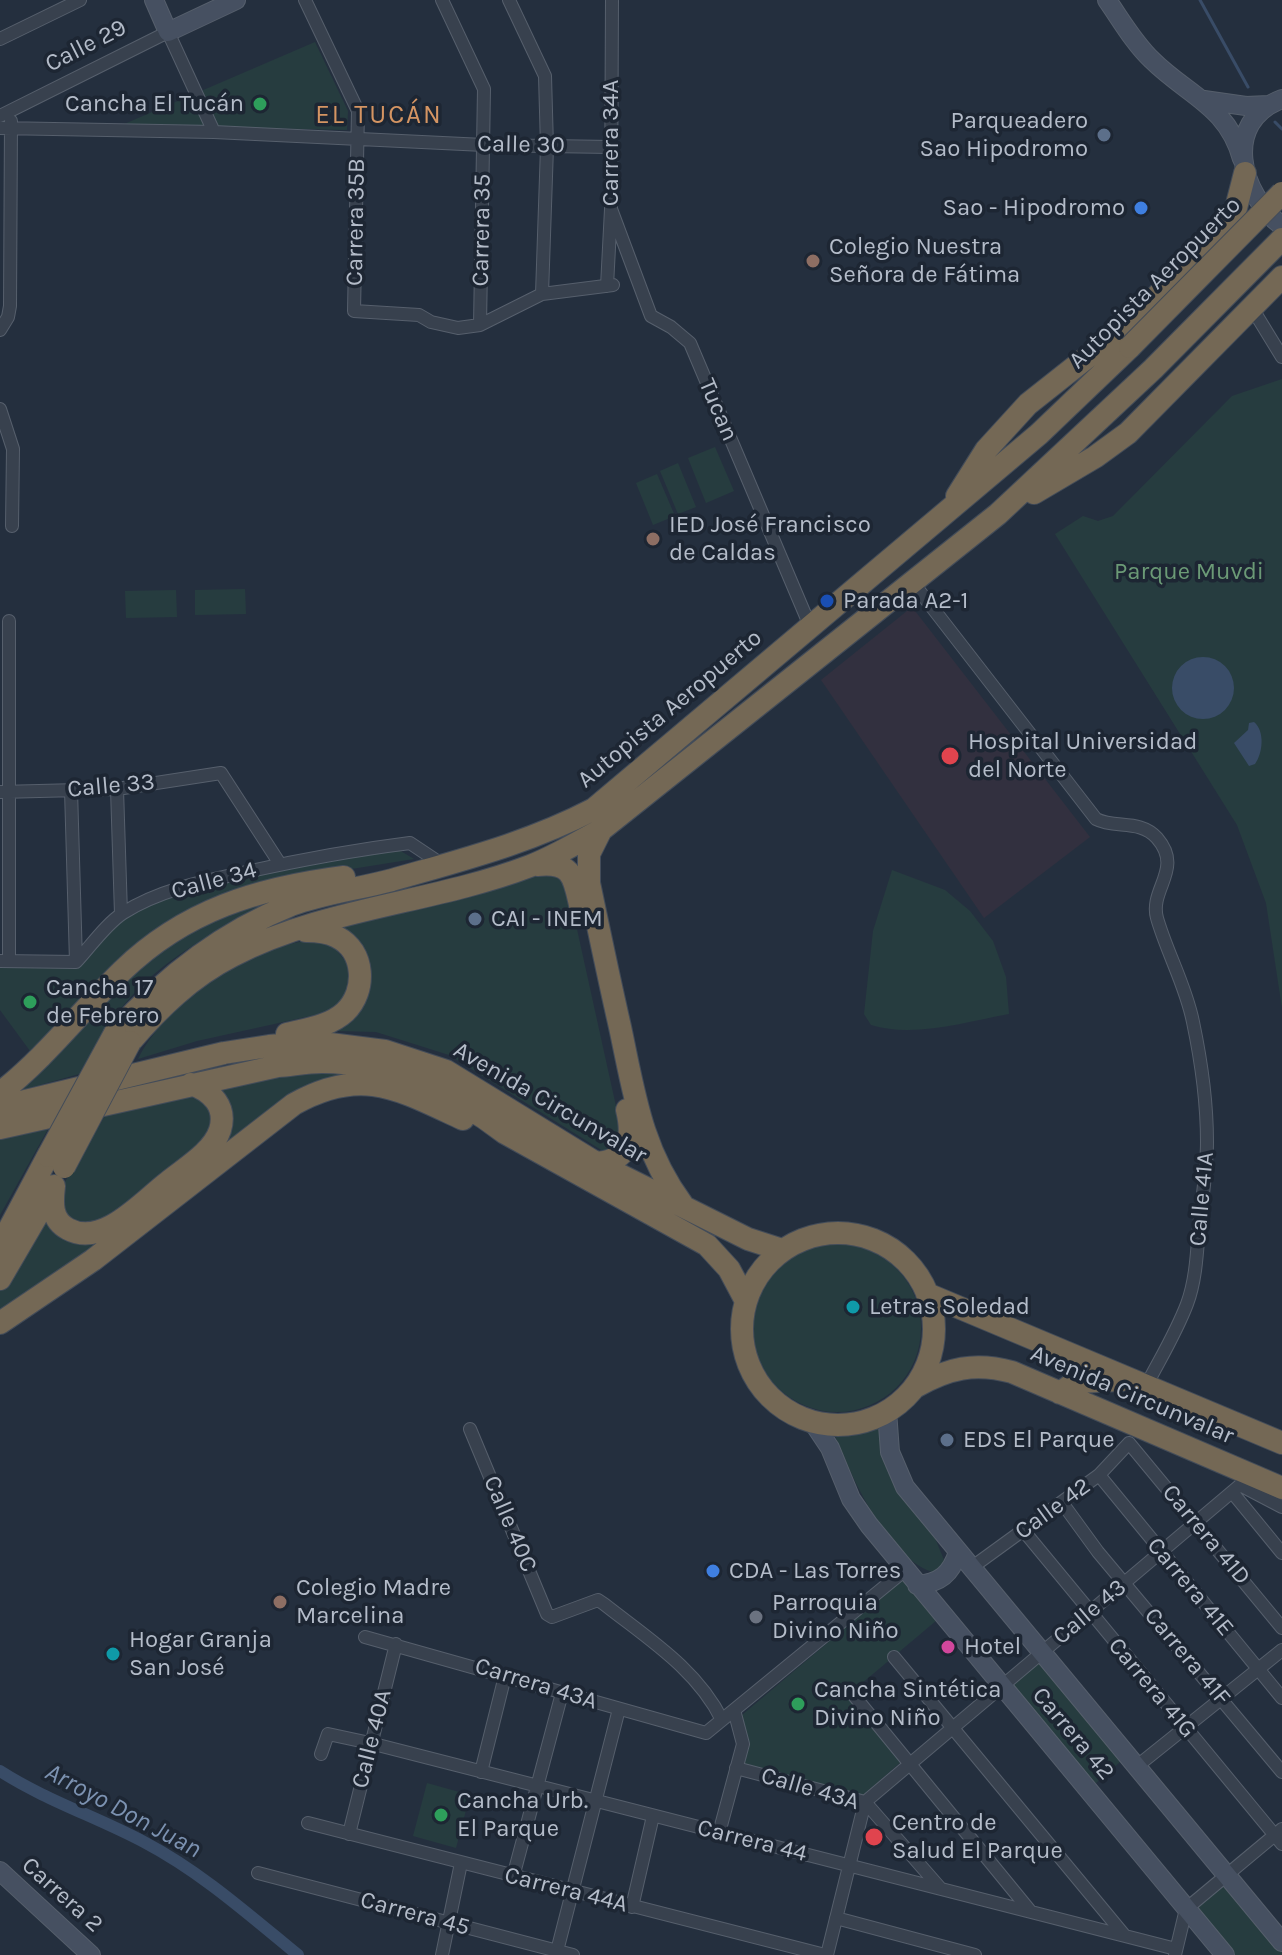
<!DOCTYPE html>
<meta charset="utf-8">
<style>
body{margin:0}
canvas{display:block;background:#242f3e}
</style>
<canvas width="1282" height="1955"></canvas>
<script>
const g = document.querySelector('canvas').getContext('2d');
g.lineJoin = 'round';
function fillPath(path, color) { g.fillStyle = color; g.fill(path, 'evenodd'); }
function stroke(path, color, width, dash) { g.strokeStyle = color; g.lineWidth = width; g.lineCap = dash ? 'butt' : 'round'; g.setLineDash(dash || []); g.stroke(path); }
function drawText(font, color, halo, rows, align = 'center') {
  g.font = font + ' Karla,sans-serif'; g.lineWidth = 7; g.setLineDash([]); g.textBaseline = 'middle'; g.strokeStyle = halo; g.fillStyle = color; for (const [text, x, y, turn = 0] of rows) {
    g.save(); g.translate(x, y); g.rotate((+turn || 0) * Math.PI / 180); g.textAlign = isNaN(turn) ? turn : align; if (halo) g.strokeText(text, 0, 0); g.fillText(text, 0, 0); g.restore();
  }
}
fillPath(new Path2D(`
 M 912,607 L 1090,837 L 984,918 L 821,680 Z`), '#32303f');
fillPath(new Path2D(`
 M 315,42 L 348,111 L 347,130 L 122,125 Z
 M 1282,379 L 1282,1008 L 1266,903 L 1237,825 L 1055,534 L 1083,516 L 1098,521 L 1113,516 L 1232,396 Z
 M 715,447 L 734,491 L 706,503 L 688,458 Z
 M 678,463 L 696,507 L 678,514 L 660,471 Z
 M 657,474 L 675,516 L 653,525 L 636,483 Z
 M 245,589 L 246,614 L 195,615 L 195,590 Z
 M 176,590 L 177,617 L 126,618 L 125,591 Z
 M 399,850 L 414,859 L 320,874 L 206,903 L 33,1055 L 0,1010 L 0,964 L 77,967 L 131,912 L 159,900 L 249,876 L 341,857 Z
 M 892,870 L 945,890 L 970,911 L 993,941 L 1006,977 L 1009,1014 C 965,1022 914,1038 871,1025 L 864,1014 L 873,931 Z
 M 538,872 L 563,880 L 569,893 L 621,1129 L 617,1144 L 603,1151 L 449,1055 L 376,1032 L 337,1031 C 357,1018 364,1007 369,984 L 335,926 Z
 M 290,892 C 238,920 181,946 139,988 C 114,1013 97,1044 79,1074 L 15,1092 L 115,989 L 188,928 Z
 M 309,940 L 332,945 L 347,963 L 349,974 L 347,994 L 334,1008 L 315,1015 L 197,1041 L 138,1059 C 168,1000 245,951 309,940 Z
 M 322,1069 L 351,1075 L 320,1081 L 298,1089 L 224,1148 L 211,1088 Z
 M 185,1093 L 206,1100 L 214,1120 L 206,1140 L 112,1217 L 84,1226 L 65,1216 L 60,1190 L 106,1114 Z
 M 48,1129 L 0,1215 L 0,1140 Z
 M 47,1207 L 109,1239 L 0,1313 L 0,1289 Z
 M753 1328a84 84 0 1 1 168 0a84 84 0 1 1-168 0Z
 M 881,1424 L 896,1484 L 913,1511 L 935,1538 L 944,1560 L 943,1568 L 936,1573 C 889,1562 850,1474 834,1433 L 857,1432 Z
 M 903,1579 L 937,1620 L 848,1695 L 902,1761 L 861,1797 L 738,1765 L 748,1740 L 742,1715 Z
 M 1043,1652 L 1127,1756 L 1088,1790 L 1002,1686 Z
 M 427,1783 L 470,1795 L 456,1848 L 413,1836 Z
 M 1225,1876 L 1282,1943 L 1282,1955 L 1226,1955 L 1186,1909 Z`), '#263c3f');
fillPath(new Path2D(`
 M1172 688a31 31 0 1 1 62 0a31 31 0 1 1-62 0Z
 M 1254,722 C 1265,731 1263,753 1255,764 L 1249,766 L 1234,743 L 1248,730 L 1249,723 Z`), '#394c67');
stroke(new Path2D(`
 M 1200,0 L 1248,87
 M 1275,122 L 1282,129`), '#394c67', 3);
stroke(new Path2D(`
 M 0,1771 C 45,1800 97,1817 144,1842 C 201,1872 248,1914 298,1955`), '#394c67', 12);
const street = new Path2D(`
 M 305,0 L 358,111 L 354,311 L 419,315 L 431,322 L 458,328 L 480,325 L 542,294 L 613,285
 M 442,0 L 484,89 L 480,325
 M 509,0 L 545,76 L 547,147 L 542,294
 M 0,39 L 80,0
 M 0,116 L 168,32 L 214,132
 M 0,128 L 214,132 L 484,145 L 611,147
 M 611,209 L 651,316 L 671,327 L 690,343 L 810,626
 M 607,286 L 611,209 L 612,0
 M 1252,308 L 1282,357
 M 0,330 L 8,317 L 10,306 L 11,121
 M 0,409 L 13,449 L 12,526
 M 914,584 L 1096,819 C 1115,829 1140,819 1157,838 C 1184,869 1149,889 1157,918 C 1167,953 1186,986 1193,1022 C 1201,1060 1207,1103 1207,1142 C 1207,1170 1202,1199 1199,1227 C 1197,1252 1196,1280 1187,1304 C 1176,1333 1160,1359 1146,1386
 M 117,789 L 121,914
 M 71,790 L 76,962
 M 0,792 L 117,789 L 221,773 L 280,864
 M 0,961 L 76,962 C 90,947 106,924 123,913 C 159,890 204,881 246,872 C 300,860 354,850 410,843 L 443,865
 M 9,961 L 9,621
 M 470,1429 L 547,1614 L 552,1617 L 598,1600 L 604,1604 C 647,1638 697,1669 722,1720
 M 1129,1443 L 1282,1628
 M 1099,1475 L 1282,1698
 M 1240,1485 L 1282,1507
 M 1232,1492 L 1282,1553
 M 1063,1504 L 1098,1552 L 1282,1772
 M 1023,1530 L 1282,1844
 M 971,1568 L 1099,1475 L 1129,1443
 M 365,1637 L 706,1733 L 905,1570
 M 894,1657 L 1125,1936
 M 851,1692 L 1031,1912
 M 321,1754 L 328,1734 L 370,1743 L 1176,1949
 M 1136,1767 L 1282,1650
 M 736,1768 L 865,1802 L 941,1889
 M 481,1772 L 505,1676
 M 308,1823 L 825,1955
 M 719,1833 L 743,1744 L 734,1710
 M 349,1834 L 396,1644
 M 258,1873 L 573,1955
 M 513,1877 L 562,1693
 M 632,1907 L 653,1816
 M 836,1918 L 975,1955
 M 557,1951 L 619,1709
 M 442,1955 L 461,1863
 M 827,1955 L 865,1802 L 1252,1475
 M 1175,1955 L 1186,1909 L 1282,1829`);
const secondary = new Path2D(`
 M 154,0 L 168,32 L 236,0
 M 1107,0 C 1121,20 1134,43 1152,60 C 1187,95 1228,106 1242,159
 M 1282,99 C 1221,122 1240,194 1282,226
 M 1204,100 L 1246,106 L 1269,105
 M 887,1411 L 890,1452 L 905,1487 L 1282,1942
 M 812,1421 L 830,1448 L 851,1499 L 869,1525 L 1225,1955
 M 917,1585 C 940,1583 951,1574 958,1552
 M 0,1871 L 91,1955`);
const highway = new Path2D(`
 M 1034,493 L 1095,457 L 1128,433 L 1282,277
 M 957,496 L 986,450 L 1028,404 L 1128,325 L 1223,230 L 1235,212 L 1245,173
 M 601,830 L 589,854 L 589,883 C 599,931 609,979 620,1027 C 634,1092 641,1149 682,1204
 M 537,865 C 574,861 574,879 581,909
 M 115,1033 C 164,978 221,933 291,905 C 324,893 358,889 392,880 C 461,860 529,843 594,809 L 1039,434 L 1130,347
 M 287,1034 C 307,1029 330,1026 345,1012 C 367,991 365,951 337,937 C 328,932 317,931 306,931
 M 130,1042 C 159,1008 191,977 232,956 C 324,908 433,903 530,866 C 554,857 578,842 601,830 L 998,514 L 1153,369 L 1282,239
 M 0,1093 C 46,1057 80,1012 122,971 C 185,910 258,888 344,877
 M 0,1107 L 224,1053 L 269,1046 L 314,1042 L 385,1051 L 446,1071 L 596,1163 L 748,1239 L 782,1250
 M 0,1128 L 278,1066 C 292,1065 307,1062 322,1062 C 389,1062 453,1093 505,1133 L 707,1245 L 729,1269 L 746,1301
 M 596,1163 C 629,1161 634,1139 627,1110
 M 54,1186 C 52,1203 51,1220 68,1229 C 103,1248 143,1201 168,1182 C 185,1168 213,1152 220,1130 C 227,1107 212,1091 191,1084
 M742 1329a96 96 0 1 1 192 0a96 96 0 1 1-192 0Z
 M 0,1246 L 48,1156
 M 0,1279 L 52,1190
 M 927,1294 L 1282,1443
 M 0,1323 L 93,1260 L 294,1104 C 362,1066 398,1089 463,1119
 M 915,1387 C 948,1368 975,1362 1012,1372 L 1282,1488
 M 1060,1393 L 1075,1382 L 1122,1380`);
stroke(street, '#565f6c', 14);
stroke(secondary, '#565f6c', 20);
stroke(highway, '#434c59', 24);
stroke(street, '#38414e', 12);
stroke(secondary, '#465061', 18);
stroke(highway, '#746855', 22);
const highwayBridge = new Path2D(`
 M 1130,347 L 1282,193
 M 48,1156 L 115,1033
 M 64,1167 L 130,1042`);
stroke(highwayBridge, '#434c59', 24, []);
stroke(highwayBridge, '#746855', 22);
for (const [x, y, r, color] of [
 [260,104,8,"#2e9e5b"],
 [1104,135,8,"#5c6f8a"],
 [1141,208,8,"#3f7fe0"],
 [813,261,8,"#8d6e63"],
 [653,539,8,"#8d6e63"],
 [827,601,8,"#1a4fb4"],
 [950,756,10,"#e0444e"],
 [475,919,8,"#5c6f8a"],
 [30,1002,8,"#2e9e5b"],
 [853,1307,8,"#0f9aa8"],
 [947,1440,8,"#5c6f8a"],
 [713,1571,8,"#3f7fe0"],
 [280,1602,8,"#8d6e63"],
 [756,1617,8,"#6b7280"],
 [948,1647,8,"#d1479c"],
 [113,1654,8,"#0f9aa8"],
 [798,1704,8,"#2e9e5b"],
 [441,1815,8,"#2e9e5b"],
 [874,1837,10,"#e0444e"]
]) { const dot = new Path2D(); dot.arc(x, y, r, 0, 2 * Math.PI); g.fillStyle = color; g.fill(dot); stroke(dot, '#1d2633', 3); }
drawText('24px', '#b4bcc9', '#1d2633', [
 ["Calle 29",86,46,-27],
 ["Carrera 34A",611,143,-90],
 ["Calle 30",521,145,1],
 ["Carrera 35B",356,222,-89],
 ["Carrera 35",482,230,-89],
 ["Autopista Aeropuerto",1155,283,-45],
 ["Tucan",718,410,67],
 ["Autopista Aeropuerto",670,709,-40],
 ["Calle 33",111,786,-5],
 ["Calle 34",214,881,-15],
 ["Avenida Circunvalar",550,1103,30],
 ["Calle 41A",1202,1199,-85],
 ["Avenida Circunvalar",1132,1395,23],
 ["Calle 42",1053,1509,-36],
 ["Calle 40C",510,1524,67],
 ["Carrera 41D",1206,1535,50],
 ["Carrera 41E",1190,1587,50],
 ["Calle 43",1090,1612,-40],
 ["Carrera 41F",1187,1657,50],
 ["Carrera 43A",536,1684,17],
 ["Carrera 41G",1152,1688,50],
 ["Carrera 42",1073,1734,50],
 ["Calle 40A",372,1739,-76],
 ["Calle 43A",810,1789,16],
 ["Carrera 44",752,1841,14],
 ["Carrera 44A",566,1890,14],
 ["Carrera 2",62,1895,42],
 ["Carrera 45",415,1914,15]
]);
drawText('24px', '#b4bcc9', '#1d2633', [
 ["Cancha El Tucán",244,104,"right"],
 ["Parqueadero",1088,121,"right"],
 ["Sao Hipodromo",1088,149,"right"],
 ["Sao - Hipodromo",1125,208,"right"],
 ["Colegio Nuestra",829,247],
 ["Señora de Fátima",829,275],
 ["IED José Francisco",669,525],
 ["de Caldas",669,553],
 ["Parada A2-1",843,601],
 ["Hospital Universidad",968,742],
 ["del Norte",968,770],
 ["CAI - INEM",491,919],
 ["Cancha 17",46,988],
 ["de Febrero",46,1016],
 ["Letras Soledad",869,1307],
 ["EDS El Parque",963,1440],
 ["CDA - Las Torres",729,1571],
 ["Colegio Madre",296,1588],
 ["Marcelina",296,1616],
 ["Parroquia",772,1603],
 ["Divino Niño",772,1631],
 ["Hogar Granja",129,1640],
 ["San José",129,1668],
 ["Hotel",964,1647],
 ["Cancha Sintética",814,1690],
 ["Divino Niño",814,1718],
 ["Cancha Urb.",457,1801],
 ["El Parque",457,1829],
 ["Centro de",892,1823],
 ["Salud El Parque",892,1851]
], 'left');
drawText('24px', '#6b9a76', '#1d2633', [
 ["Parque Muvdi",1189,572]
]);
g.letterSpacing = '2px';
drawText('26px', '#d59563', '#1d2633', [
 ["EL TUCÁN",379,116]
]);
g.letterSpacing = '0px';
drawText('italic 26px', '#7c92b1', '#1d2633', [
 ["Arroyo Don Juan",123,1811,28]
]);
</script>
